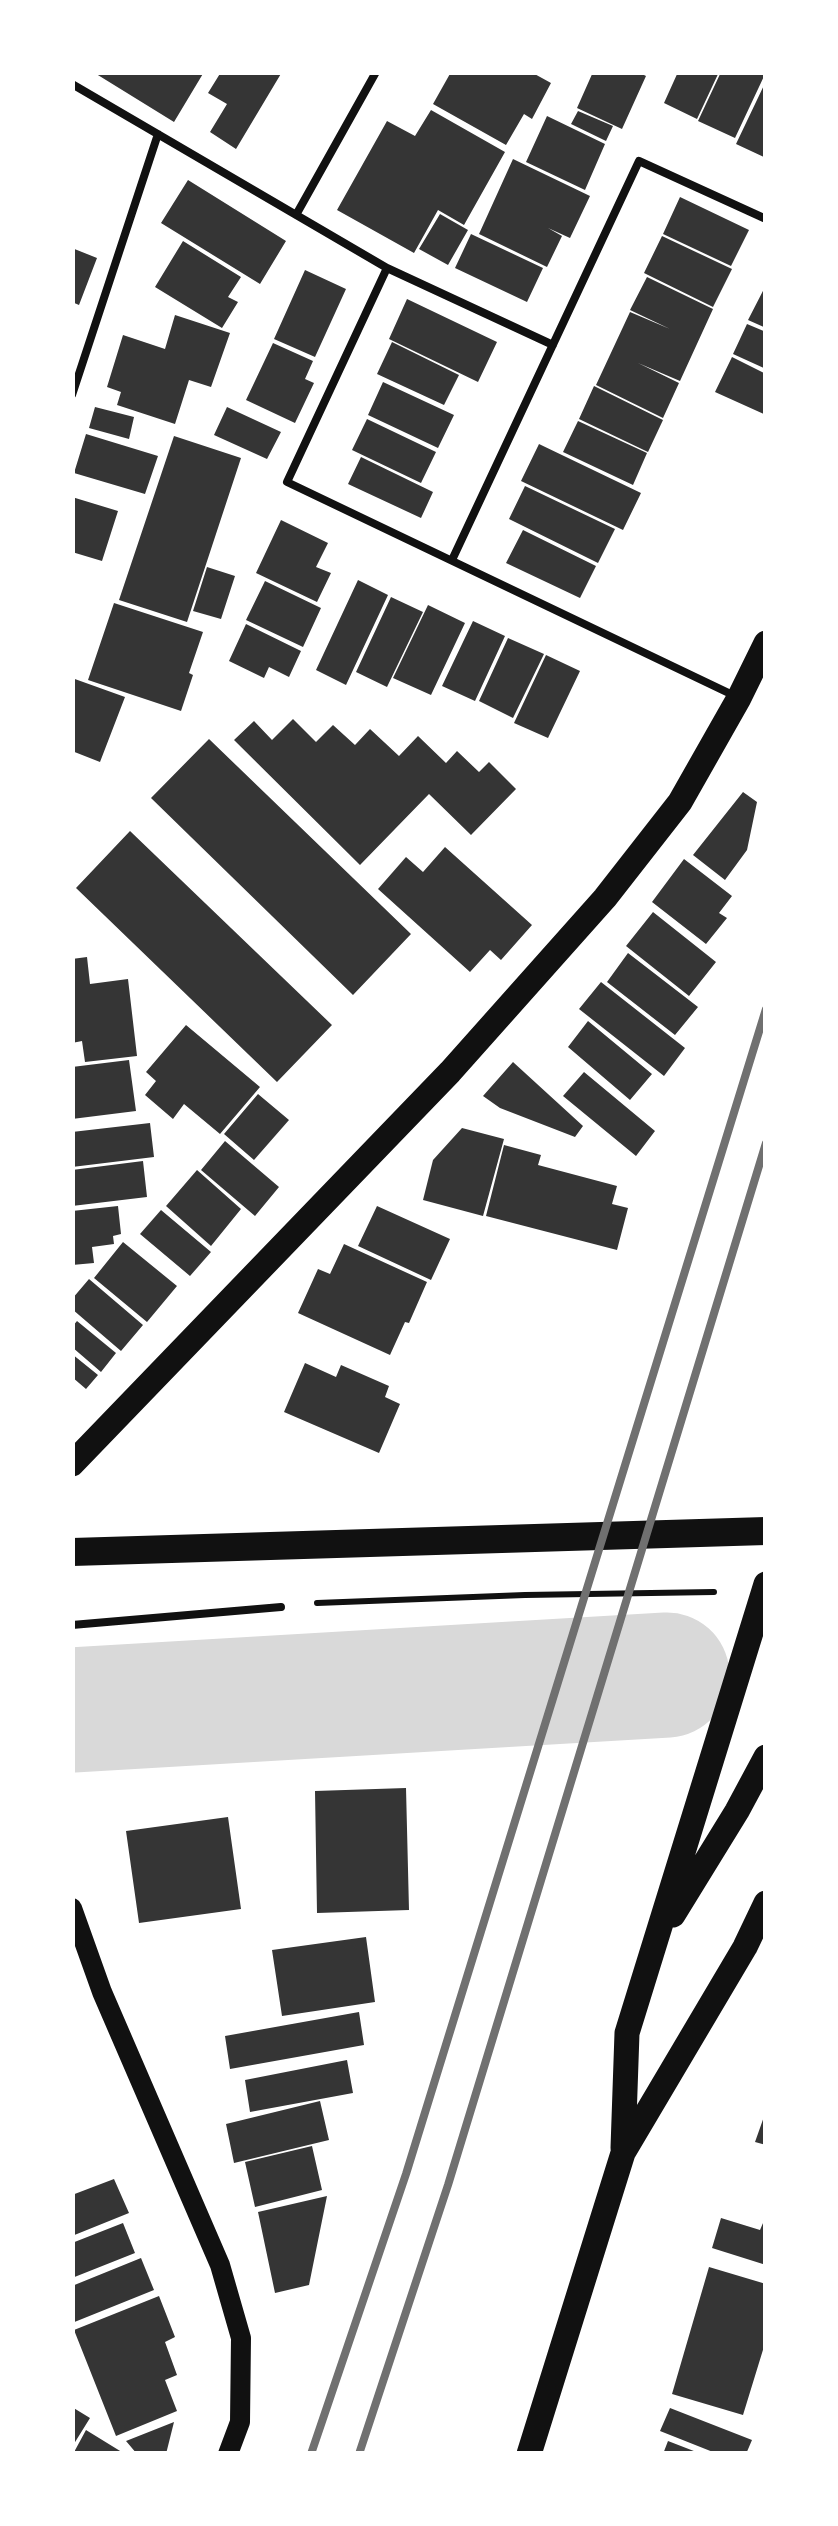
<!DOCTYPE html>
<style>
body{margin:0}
#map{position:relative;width:838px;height:2526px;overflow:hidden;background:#fff;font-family:"Asap Condensed",sans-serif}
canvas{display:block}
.frame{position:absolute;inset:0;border:75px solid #fff;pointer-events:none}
</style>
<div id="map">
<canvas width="838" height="2526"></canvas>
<div class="frame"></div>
</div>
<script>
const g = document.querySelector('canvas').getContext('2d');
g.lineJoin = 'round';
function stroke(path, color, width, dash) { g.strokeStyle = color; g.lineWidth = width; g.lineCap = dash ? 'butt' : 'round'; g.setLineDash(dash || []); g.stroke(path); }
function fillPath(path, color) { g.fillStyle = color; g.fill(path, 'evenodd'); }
stroke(new Path2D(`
 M 72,1710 L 667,1675`), '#d9d9d9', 125);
fillPath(new Path2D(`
 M 93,72 L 204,72 L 174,122 Z
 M 221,72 L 282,72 L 236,149 L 210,132 L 227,104 L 208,93 Z
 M 451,72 L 531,72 L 551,83 L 532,119 L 524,114 L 506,145 L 433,104 Z
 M 593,72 L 638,72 L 646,76 L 622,129 L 577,108 Z
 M 678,72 L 719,72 L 697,119 L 664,103 Z
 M 721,72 L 766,72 L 735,138 L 698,121 Z
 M 766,81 L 766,158 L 736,144 Z
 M 431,110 L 505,152 L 464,225 L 438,210 L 414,253 L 337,210 L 387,121 L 415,136 Z
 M 578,111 L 613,126 L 606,141 L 571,124 Z
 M 547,116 L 605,144 L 585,190 L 526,162 Z
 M 513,159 L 590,196 L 570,238 L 548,228 L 562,236 L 547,267 L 479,234 Z
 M 188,180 L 286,241 L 260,284 L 161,223 Z
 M 680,197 L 749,230 L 731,266 L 663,234 Z
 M 440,214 L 468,230 L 448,265 L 419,249 Z
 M 471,234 L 543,268 L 527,302 L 455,268 Z
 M 662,236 L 732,269 L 713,307 L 644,273 Z
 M 183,241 L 241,277 L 228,297 L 238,302 L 222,328 L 155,287 Z
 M 72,248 L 97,258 L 79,305 L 72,302 Z
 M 305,270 L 346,289 L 315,357 L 274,339 Z
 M 647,277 L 713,309 L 680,381 L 638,363 L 679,383 L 663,418 L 596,385 L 630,312 L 670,329 L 630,310 Z
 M 766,285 L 766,328 L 748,320 Z
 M 407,299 L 497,342 L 478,382 L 389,339 Z
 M 175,315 L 230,333 L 211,387 L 189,380 L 175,424 L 117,405 L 121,392 L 107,387 L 123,335 L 165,349 Z
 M 747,324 L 766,332 L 766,369 L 733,354 Z
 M 392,342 L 459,375 L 444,405 L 377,374 Z
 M 273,343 L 313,361 L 305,379 L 314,383 L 295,423 L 246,400 Z
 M 732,357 L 766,374 L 766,415 L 715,392 Z
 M 383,382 L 454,415 L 438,448 L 368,415 Z
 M 594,386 L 663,420 L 648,452 L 579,419 Z
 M 95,407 L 134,417 L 129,439 L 89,428 Z
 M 227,407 L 281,432 L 267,459 L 214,435 Z
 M 367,419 L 436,452 L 421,483 L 352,450 Z
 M 578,421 L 647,453 L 633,485 L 563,452 Z
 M 86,434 L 158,456 L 145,494 L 74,473 Z
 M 174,436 L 241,458 L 187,622 L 119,600 Z
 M 539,444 L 641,493 L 623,530 L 521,481 Z
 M 361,457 L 433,492 L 421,518 L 348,484 Z
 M 525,486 L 615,529 L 598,563 L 509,519 Z
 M 72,497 L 118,511 L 102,561 L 72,552 Z
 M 281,520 L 328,543 L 316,567 L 331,573 L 317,602 L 256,573 Z
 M 523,530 L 596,566 L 580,598 L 506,563 Z
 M 207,567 L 235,576 L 221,619 L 193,611 Z
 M 358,580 L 388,595 L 346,685 L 316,670 Z
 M 265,581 L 321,608 L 303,647 L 246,620 Z
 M 391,597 L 423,612 L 387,687 L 356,672 Z
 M 114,603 L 203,632 L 189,673 L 193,675 L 181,711 L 88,680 Z
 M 428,605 L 465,623 L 431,695 L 393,678 Z
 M 473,621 L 505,636 L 475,701 L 442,686 Z
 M 246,624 L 301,651 L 289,677 L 269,667 L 264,678 L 229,661 Z
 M 508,638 L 544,654 L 513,718 L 479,701 Z
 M 546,655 L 580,671 L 548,738 L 514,723 Z
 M 72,678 L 125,697 L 100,762 L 72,751 Z
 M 293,719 L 316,742 L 333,725 L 355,745 L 370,729 L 399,756 L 418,736 L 446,763 L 457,751 L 479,772 L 489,762 L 516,789 L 471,835 L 429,794 L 360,865 L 234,740 L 254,721 L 272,740 Z
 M 209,739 L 411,934 L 353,995 L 151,798 Z
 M 743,792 L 757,802 L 747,850 L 725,880 L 693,855 Z
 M 130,831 L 332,1025 L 277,1082 L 76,888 Z
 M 445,847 L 532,925 L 501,960 L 490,950 L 470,972 L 378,889 L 406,857 L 423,872 Z
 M 684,859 L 732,896 L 719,913 L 727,918 L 706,944 L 652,902 Z
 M 653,912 L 716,962 L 689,996 L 626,946 Z
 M 628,953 L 698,1007 L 675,1035 L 607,982 Z
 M 87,957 L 90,984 L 128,979 L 137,1056 L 85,1062 L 82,1041 L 72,1043 L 72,959 Z
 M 601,982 L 685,1048 L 664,1076 L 579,1009 Z
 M 588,1021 L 652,1074 L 630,1100 L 568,1047 Z
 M 186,1025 L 260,1087 L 220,1134 L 184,1104 L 173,1119 L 145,1095 L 156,1081 L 146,1072 Z
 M 129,1060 L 136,1111 L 72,1119 L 72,1067 Z
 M 513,1062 L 583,1126 L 575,1137 L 500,1108 L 483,1096 Z
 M 584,1072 L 655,1131 L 636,1156 L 563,1096 Z
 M 258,1094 L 289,1120 L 254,1160 L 224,1134 Z
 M 150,1123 L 154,1157 L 72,1167 L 72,1132 Z
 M 462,1128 L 504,1139 L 483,1216 L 423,1200 L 433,1160 Z
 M 225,1141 L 279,1187 L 255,1216 L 201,1170 Z
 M 504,1145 L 541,1155 L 538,1165 L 617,1186 L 612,1204 L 628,1208 L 617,1250 L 486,1216 Z
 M 143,1161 L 147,1197 L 72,1206 L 72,1170 Z
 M 197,1170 L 241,1209 L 211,1246 L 166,1206 Z
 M 118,1206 L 121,1234 L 113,1236 L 114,1244 L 92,1247 L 94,1263 L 72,1265 L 72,1211 Z
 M 377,1206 L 450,1239 L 431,1280 L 358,1246 Z
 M 161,1210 L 211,1252 L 190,1276 L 140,1234 Z
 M 123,1242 L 177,1286 L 147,1322 L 94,1278 Z
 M 344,1244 L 427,1282 L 409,1323 L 405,1322 L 390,1355 L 298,1313 L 318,1269 L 330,1274 Z
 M 89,1279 L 143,1325 L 121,1351 L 72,1309 L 72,1299 Z
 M 77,1321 L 116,1353 L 101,1372 L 72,1347 L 72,1327 Z
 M 72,1354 L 98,1375 L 86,1389 L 72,1377 Z
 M 305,1363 L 336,1377 L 341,1365 L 389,1386 L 385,1397 L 400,1404 L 379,1453 L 284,1412 Z
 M 406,1788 L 409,1910 L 317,1913 L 315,1791 Z
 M 228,1817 L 241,1909 L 139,1923 L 126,1831 Z
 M 366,1937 L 375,2002 L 282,2016 L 272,1950 Z
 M 359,2012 L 364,2045 L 230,2069 L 225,2036 Z
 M 347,2060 L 353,2093 L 250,2112 L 245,2080 Z
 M 320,2101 L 329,2140 L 234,2163 L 226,2124 Z
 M 766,2111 L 766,2145 L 755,2142 Z
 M 312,2146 L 322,2190 L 255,2207 L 245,2162 Z
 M 114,2179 L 129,2213 L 72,2236 L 72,2195 Z
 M 327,2196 L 309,2285 L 275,2293 L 258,2212 Z
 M 766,2216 L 766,2265 L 712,2248 L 721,2218 L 760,2230 Z
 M 123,2223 L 135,2253 L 72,2278 L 72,2243 Z
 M 141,2258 L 154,2290 L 72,2323 L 72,2286 Z
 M 709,2267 L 766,2284 L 766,2340 L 743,2415 L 672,2394 Z
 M 159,2296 L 175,2337 L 165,2342 L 177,2375 L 165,2380 L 177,2411 L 116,2436 L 74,2330 Z
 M 72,2407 L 90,2418 L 72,2447 Z
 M 670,2408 L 752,2440 L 746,2454 L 718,2454 L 660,2431 Z
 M 174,2422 L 166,2454 L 137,2454 L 126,2441 Z
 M 86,2430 L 125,2454 L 73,2454 Z
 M 668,2441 L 699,2453 L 699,2454 L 663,2454 Z`), '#353535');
stroke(new Path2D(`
 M 317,1603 L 525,1595 L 714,1592`), '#111', 6);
stroke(new Path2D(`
 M 72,84 L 387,268 L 287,482 L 735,696
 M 296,215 L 376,72
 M 387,268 L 553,345
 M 72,395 L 158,134
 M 452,560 L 639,161 L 766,219
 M 72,1625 L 281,1607`), '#111', 8);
stroke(new Path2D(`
 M 72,1908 L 102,1992 L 220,2265 L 241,2338 L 240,2422 L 228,2454`), '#111', 20);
stroke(new Path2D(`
 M 72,1464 L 450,1072 L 605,898 L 680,802 L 739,698 L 766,643
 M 673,1915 L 737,1811 L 766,1757
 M 623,2148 L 627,2033 L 766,1584
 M 529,2454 L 623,2153 L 745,1947 L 766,1903`), '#111', 25);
stroke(new Path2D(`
 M 72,1552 L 766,1531`), '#111', 28);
stroke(new Path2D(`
 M 311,2454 L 406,2174 L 766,1009
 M 359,2454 L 448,2185 L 766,1143`), '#707070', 8);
</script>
